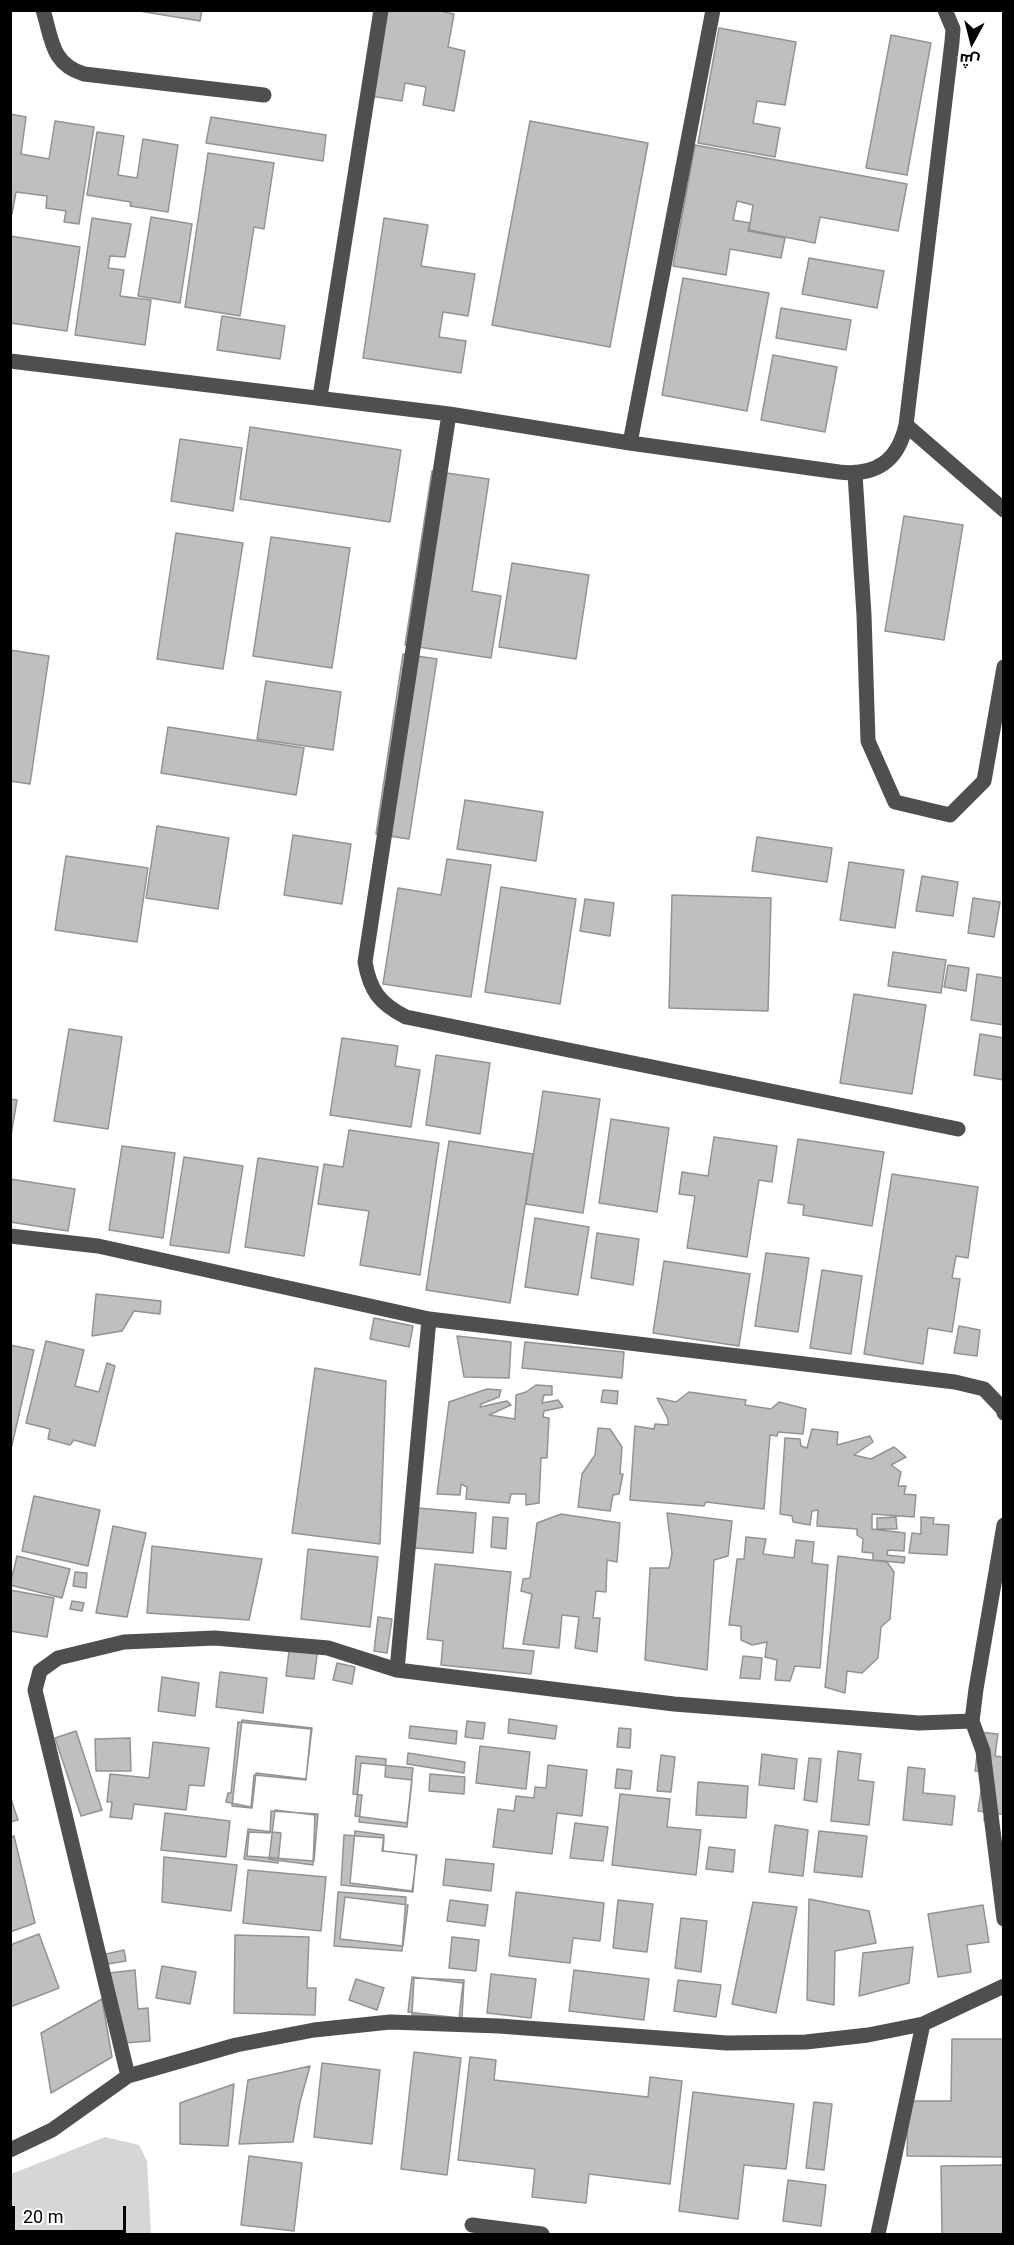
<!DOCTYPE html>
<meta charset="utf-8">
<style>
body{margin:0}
#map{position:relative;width:1014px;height:2245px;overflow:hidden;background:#fff;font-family:Roboto,Cairo,sans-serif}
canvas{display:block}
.frame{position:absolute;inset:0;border:12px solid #000;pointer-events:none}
.north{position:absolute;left:942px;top:12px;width:60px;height:60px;-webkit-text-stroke:4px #fff;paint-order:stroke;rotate:187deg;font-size:16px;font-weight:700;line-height:24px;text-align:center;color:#000}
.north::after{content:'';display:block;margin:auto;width:21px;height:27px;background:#000;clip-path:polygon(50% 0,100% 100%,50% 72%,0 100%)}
.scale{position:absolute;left:12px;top:2206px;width:114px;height:27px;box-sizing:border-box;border:3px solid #000;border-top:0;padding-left:8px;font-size:18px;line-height:21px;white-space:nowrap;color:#000;-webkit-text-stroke:4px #fff;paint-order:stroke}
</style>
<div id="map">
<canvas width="1014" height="2245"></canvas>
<div class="frame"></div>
<div class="north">ش</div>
<div class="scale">20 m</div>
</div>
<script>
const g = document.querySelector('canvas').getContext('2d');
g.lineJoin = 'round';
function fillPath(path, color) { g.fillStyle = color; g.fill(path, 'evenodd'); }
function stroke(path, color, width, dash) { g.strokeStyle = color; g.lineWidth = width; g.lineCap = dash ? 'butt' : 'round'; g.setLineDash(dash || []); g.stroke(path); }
fillPath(new Path2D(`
 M 105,2137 L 139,2145 L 147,2161 L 151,2234 L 11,2234 L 11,2174 Z`), '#d6d6d6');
const building = new Path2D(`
 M 133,10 L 202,10 L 200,21 Z
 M 387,10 L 435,10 L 454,14 L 448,47 L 465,51 L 454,111 L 423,105 L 426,87 L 405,83 L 402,101 L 371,96 Z
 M 719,28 L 796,42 L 785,105 L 757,101 L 753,123 L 780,128 L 775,157 L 698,143 Z
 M 891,35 L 931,43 L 907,175 L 866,168 Z
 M 10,114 L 26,117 L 21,154 L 49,159 L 55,121 L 94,127 L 79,224 L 64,222 L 66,211 L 46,208 L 47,196 L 16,192 L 12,214 L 10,214 Z
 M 211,117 L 326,135 L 323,161 L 206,143 Z
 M 530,121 L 648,143 L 610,347 L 492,325 Z
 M 97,132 L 124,136 L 118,175 L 137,178 L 143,139 L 178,145 L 168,212 L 130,206 L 131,202 L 87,195 Z
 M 695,145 L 907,184 L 898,231 L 820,217 L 815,243 L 749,230 L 753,205 L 737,201 L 733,220 L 750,223 L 748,231 L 785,238 L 781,258 L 730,249 L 726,275 L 673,266 Z
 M 208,153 L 274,163 L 264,229 L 254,227 L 240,316 L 185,307 Z
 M 151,217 L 192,224 L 180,303 L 138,296 Z
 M 92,218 L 131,224 L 125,257 L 110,256 L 108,268 L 124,270 L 120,296 L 151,300 L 145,345 L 75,335 Z
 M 384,218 L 428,225 L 421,266 L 475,274 L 468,316 L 443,312 L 439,337 L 466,341 L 461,373 L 363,358 Z
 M 10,236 L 80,247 L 67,331 L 10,323 Z
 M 809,258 L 884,271 L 877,308 L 802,294 Z
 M 683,278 L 769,293 L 747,411 L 662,395 Z
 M 781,308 L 851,320 L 846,350 L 776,338 Z
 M 222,316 L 285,326 L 280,359 L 217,350 Z
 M 773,355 L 837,367 L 825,432 L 761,420 Z
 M 250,427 L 401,450 L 390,522 L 240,499 Z
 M 180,439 L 242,448 L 233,511 L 171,501 Z
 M 432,471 L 489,479 L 472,591 L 501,596 L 491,658 L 405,645 Z
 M 904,516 L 963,525 L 944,640 L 885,631 Z
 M 176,533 L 243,543 L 223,669 L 157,659 Z
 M 271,537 L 350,548 L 332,668 L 253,656 Z
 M 512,563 L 589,575 L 576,659 L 499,647 Z
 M 10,650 L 49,656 L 30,784 L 10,781 Z
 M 403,654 L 437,659 L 409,839 L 376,834 Z
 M 266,681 L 341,692 L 333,750 L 257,739 Z
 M 168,727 L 304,748 L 296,795 L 161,773 Z
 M 465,800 L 543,812 L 536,861 L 457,849 Z
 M 157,826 L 229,838 L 218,909 L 146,898 Z
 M 293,835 L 351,844 L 342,904 L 284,895 Z
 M 757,837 L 832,848 L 827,882 L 752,871 Z
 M 66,856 L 148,868 L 137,942 L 55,930 Z
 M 447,859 L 491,865 L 471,997 L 383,984 L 398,888 L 441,895 Z
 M 849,862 L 904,870 L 895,928 L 840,920 Z
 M 922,876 L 958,882 L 953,916 L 916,911 Z
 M 501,887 L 576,899 L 560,1004 L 485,992 Z
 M 672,895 L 771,898 L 768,1011 L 669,1008 Z
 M 973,898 L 1000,902 L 994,937 L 968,933 Z
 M 585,899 L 614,903 L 610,936 L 580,931 Z
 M 893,952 L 946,960 L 941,993 L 888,986 Z
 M 948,965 L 969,968 L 966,991 L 944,987 Z
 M 977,974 L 1004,978 L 1004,1025 L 971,1020 Z
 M 854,994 L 926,1005 L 912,1094 L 840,1083 Z
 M 69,1029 L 122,1037 L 108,1129 L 54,1121 Z
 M 980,1034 L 1004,1038 L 1004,1080 L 974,1075 Z
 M 342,1038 L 398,1046 L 395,1066 L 420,1070 L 411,1127 L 330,1115 Z
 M 436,1055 L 490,1063 L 480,1134 L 426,1125 Z
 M 543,1091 L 600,1099 L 583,1213 L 526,1204 Z
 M 10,1099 L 17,1100 L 11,1135 L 10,1134 Z
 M 611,1119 L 669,1128 L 657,1212 L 599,1203 Z
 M 349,1130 L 439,1143 L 420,1275 L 360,1265 L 369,1211 L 318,1204 L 324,1164 L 343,1167 Z
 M 714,1137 L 777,1146 L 772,1182 L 759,1180 L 747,1257 L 687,1248 L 695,1196 L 679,1194 L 682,1172 L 708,1176 Z
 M 798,1139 L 884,1152 L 872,1226 L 803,1215 L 804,1205 L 788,1203 Z
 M 449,1141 L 533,1154 L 510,1303 L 426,1290 Z
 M 122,1146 L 175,1153 L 163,1238 L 109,1230 Z
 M 184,1157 L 243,1166 L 229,1253 L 170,1245 Z
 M 258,1158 L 318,1167 L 304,1256 L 245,1247 Z
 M 892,1174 L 978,1187 L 968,1258 L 956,1256 L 952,1278 L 960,1279 L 952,1332 L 928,1328 L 923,1364 L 864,1354 Z
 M 10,1179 L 75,1189 L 68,1231 L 10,1222 Z
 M 535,1218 L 589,1227 L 578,1295 L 525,1287 Z
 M 597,1233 L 639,1239 L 633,1285 L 591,1278 Z
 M 766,1253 L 809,1258 L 798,1332 L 755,1326 Z
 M 664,1261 L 750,1274 L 739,1346 L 653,1333 Z
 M 822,1270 L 862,1276 L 851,1354 L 810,1348 Z
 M 96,1294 L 161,1301 L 160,1314 L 134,1311 L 122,1331 L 92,1336 Z
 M 374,1318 L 413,1326 L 409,1347 L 370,1339 Z
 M 959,1326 L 980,1330 L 977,1356 L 954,1353 Z
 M 457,1336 L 511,1342 L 509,1378 L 464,1377 Z
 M 46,1341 L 84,1350 L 75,1386 L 99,1392 L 107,1363 L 115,1366 L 95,1446 L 74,1440 L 70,1445 L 48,1439 L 50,1429 L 26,1423 Z
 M 525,1342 L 624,1352 L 622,1378 L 522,1368 Z
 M 10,1345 L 34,1350 L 11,1449 L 10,1448 Z
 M 315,1368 L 386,1381 L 380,1544 L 292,1533 Z
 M 536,1385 L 552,1386 L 552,1395 L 544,1395 L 542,1403 L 558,1400 L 563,1407 L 544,1411 L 543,1417 L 549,1418 L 547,1458 L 541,1458 L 539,1503 L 526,1505 L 526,1494 L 511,1494 L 509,1503 L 466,1499 L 467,1487 L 461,1484 L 460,1495 L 437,1494 L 449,1402 L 487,1389 L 501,1390 L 499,1397 L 481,1404 L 480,1407 L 507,1401 L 511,1405 L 489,1415 L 515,1419 L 516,1395 L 526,1392 Z
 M 603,1390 L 618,1391 L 617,1404 L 601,1402 Z
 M 689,1392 L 746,1400 L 745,1405 L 771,1409 L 779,1402 L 806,1409 L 803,1434 L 778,1432 L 777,1436 L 770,1435 L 764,1509 L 706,1502 L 704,1506 L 630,1500 L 635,1426 L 654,1429 L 655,1424 L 668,1425 L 668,1419 L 657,1398 L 676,1402 Z
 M 598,1428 L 610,1429 L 622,1447 L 620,1474 L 623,1474 L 619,1494 L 613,1495 L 610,1511 L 578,1507 L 582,1474 L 595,1455 Z
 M 812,1429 L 838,1432 L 837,1445 L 870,1436 L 873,1442 L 854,1455 L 871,1459 L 894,1447 L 906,1457 L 891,1465 L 901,1472 L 898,1486 L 906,1486 L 904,1494 L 916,1495 L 914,1517 L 872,1514 L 872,1529 L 905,1533 L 904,1551 L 888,1550 L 887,1555 L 905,1557 L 904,1563 L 873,1560 L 873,1553 L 862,1552 L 863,1539 L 857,1535 L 857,1529 L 817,1526 L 818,1510 L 812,1511 L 810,1525 L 793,1522 L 792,1516 L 780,1514 L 785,1438 L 800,1439 L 801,1446 L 807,1448 Z
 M 34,1496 L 100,1510 L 88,1566 L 22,1551 Z
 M 418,1508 L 476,1513 L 473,1553 L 415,1548 Z
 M 667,1513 L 732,1521 L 728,1556 L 714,1560 L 707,1670 L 645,1660 L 650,1568 L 669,1568 L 672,1554 Z
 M 561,1514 L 620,1523 L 617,1562 L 607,1560 L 606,1592 L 596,1591 L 593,1618 L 600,1618 L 597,1652 L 575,1648 L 579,1617 L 562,1615 L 559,1648 L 523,1644 L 532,1594 L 521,1591 L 523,1579 L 530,1578 L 537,1523 Z
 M 493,1517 L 508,1518 L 506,1549 L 491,1547 Z
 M 896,1517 L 897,1529 L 877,1529 L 877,1518 Z
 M 921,1517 L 934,1518 L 933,1524 L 949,1525 L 947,1555 L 909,1553 L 912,1533 L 921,1534 Z
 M 113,1526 L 146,1533 L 127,1617 L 96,1613 Z
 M 746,1537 L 766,1539 L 763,1554 L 794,1558 L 796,1540 L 814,1542 L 812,1563 L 828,1565 L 820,1668 L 795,1666 L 790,1681 L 775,1680 L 777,1660 L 765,1657 L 767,1642 L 752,1645 L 741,1640 L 741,1626 L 729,1625 L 737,1559 L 744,1559 Z
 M 152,1546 L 262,1559 L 249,1620 L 147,1613 Z
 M 308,1549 L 378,1557 L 370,1627 L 301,1619 Z
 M 17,1556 L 70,1569 L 62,1598 L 10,1585 Z
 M 838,1556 L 887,1562 L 894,1572 L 890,1619 L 881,1627 L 878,1658 L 862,1673 L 847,1671 L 845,1693 L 825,1687 Z
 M 435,1564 L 511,1572 L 503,1648 L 534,1651 L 531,1674 L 441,1665 L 443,1641 L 427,1639 Z
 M 75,1572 L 87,1573 L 86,1588 L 73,1586 Z
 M 10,1590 L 54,1598 L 47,1637 L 10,1631 Z
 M 72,1601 L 84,1603 L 82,1611 L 70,1609 Z
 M 378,1617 L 392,1619 L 387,1653 L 374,1651 Z
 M 290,1643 L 318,1647 L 314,1679 L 286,1676 Z
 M 743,1656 L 762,1658 L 760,1679 L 740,1678 Z
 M 337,1663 L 355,1667 L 352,1684 L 333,1680 Z
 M 220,1672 L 267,1678 L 263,1713 L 216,1707 Z
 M 162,1677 L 199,1683 L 195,1716 L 158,1711 Z
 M 509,1719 L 557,1726 L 555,1739 L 508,1733 Z
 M 242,1720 L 312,1728 L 306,1779 L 256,1773 L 252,1808 L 232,1806 Z
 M 467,1721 L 485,1723 L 483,1739 L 465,1737 Z
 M 238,1722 L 311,1729 L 306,1780 L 254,1775 L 251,1807 L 226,1802 L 228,1793 L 231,1793 Z
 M 410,1726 L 457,1731 L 456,1744 L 409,1738 Z
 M 619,1728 L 631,1729 L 630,1748 L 617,1747 Z
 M 76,1731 L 102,1810 L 81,1816 L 55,1738 Z
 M 980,1732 L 998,1734 L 995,1756 L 1004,1757 L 1004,1814 L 998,1814 L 997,1822 L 984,1821 L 985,1812 L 978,1811 L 984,1772 L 975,1771 Z
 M 130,1738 L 131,1771 L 96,1771 L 95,1739 Z
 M 153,1742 L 209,1748 L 204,1786 L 189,1785 L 186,1810 L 134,1804 L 132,1819 L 110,1817 L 112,1802 L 107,1802 L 110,1774 L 149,1778 Z
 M 480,1746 L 530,1752 L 526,1789 L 476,1783 Z
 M 838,1751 L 861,1754 L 858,1780 L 874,1782 L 869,1825 L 831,1821 Z
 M 408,1753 L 465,1762 L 464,1773 L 407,1764 Z
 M 762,1754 L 797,1759 L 794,1789 L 759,1785 Z
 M 661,1755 L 675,1757 L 671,1792 L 657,1791 Z
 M 356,1756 L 386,1759 L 385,1777 L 412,1780 L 407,1827 L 359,1822 L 362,1795 L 353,1794 Z
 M 809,1758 L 821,1759 L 817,1802 L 804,1800 Z
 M 361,1763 L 413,1768 L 407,1823 L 355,1816 Z
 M 548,1765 L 587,1770 L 582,1816 L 557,1813 L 552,1854 L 493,1847 L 498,1809 L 514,1811 L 516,1796 L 534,1798 L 535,1787 L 546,1788 Z
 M 908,1767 L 925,1769 L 923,1793 L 955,1796 L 952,1825 L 903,1820 Z
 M 617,1769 L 632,1771 L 630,1789 L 615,1788 Z
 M 430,1774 L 465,1777 L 464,1794 L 429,1791 Z
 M 698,1782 L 748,1786 L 746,1818 L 696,1815 Z
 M 620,1794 L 670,1799 L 667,1827 L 701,1830 L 696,1875 L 612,1865 Z
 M 10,1796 L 18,1820 L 10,1822 Z
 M 275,1810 L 315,1815 L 313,1865 L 269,1859 Z
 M 271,1811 L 318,1814 L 314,1861 L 247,1856 L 249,1832 L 270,1833 Z
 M 165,1813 L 230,1821 L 226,1857 L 161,1850 Z
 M 575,1823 L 608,1827 L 603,1861 L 570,1858 Z
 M 775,1825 L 808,1830 L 803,1876 L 769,1872 Z
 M 248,1829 L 281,1833 L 278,1863 L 244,1859 Z
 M 355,1831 L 384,1835 L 382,1851 L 417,1855 L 412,1891 L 350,1883 Z
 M 819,1831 L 867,1836 L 862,1877 L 814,1872 Z
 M 344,1835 L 384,1838 L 383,1851 L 416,1855 L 413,1892 L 341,1885 Z
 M 14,1836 L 35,1923 L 10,1932 L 10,1837 Z
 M 709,1847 L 735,1850 L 733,1872 L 706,1869 Z
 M 164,1857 L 237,1865 L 231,1911 L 162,1902 Z
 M 446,1859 L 494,1864 L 491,1891 L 443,1885 Z
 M 248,1870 L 326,1877 L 321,1931 L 243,1923 Z
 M 338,1892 L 406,1897 L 402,1951 L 334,1946 Z
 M 516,1892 L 604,1903 L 600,1941 L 573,1938 L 570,1963 L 509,1956 Z
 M 345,1897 L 408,1905 L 403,1946 L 340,1939 Z
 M 809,1899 L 869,1911 L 876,1943 L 835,1951 L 834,2005 L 807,2000 Z
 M 450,1900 L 488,1905 L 485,1926 L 447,1921 Z
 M 618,1900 L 653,1904 L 647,1952 L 613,1948 Z
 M 753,1902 L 797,1907 L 776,2013 L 732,2004 Z
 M 983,1905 L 989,1942 L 967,1945 L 971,1972 L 938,1977 L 928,1914 Z
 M 681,1918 L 707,1921 L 701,1972 L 675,1968 Z
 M 39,1934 L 59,1988 L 10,2007 L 10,1945 Z
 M 235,1935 L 309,1937 L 307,1988 L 316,1988 L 315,2015 L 234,2013 Z
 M 452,1937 L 479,1940 L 476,1971 L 449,1968 Z
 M 913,1947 L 909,1983 L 859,1996 L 863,1953 Z
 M 124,1950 L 126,1961 L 108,1964 L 106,1954 Z
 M 162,1966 L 196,1972 L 190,2004 L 156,1998 Z
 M 135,1970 L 138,2009 L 148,2008 L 150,2041 L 125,2043 L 109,1973 Z
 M 574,1970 L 649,1979 L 644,2020 L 569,2011 Z
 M 491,1974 L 536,1979 L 531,2018 L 487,2013 Z
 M 412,1977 L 463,1983 L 459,2018 L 408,2012 Z
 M 414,1978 L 464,1980 L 462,2018 L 412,2015 Z
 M 356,1979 L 384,1988 L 377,2010 L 349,2000 Z
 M 678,1980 L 721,1985 L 716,2017 L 674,2011 Z
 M 102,1999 L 112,2057 L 51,2093 L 41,2033 Z
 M 952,2039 L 1004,2039 L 1004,2157 L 907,2156 L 908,2101 L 951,2101 Z
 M 414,2052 L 461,2058 L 447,2175 L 401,2169 Z
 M 470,2057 L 496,2060 L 494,2080 L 648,2097 L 650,2077 L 682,2081 L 670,2184 L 589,2174 L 586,2203 L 532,2197 L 535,2169 L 458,2160 Z
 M 322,2063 L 380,2070 L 372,2144 L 314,2137 Z
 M 310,2066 L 300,2102 L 293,2142 L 239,2144 L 248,2080 Z
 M 234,2084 L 228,2146 L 180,2144 L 180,2103 Z
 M 693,2092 L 794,2104 L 786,2169 L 744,2165 L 738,2219 L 679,2211 Z
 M 814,2102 L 832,2104 L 824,2170 L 806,2168 Z
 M 249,2156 L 302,2163 L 294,2231 L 241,2225 Z
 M 1004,2165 L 1004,2234 L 942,2234 L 941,2166 Z
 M 788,2180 L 826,2185 L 821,2226 L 783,2221 Z`);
fillPath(building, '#bfbfbf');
stroke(building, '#939393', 1.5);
stroke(new Path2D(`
 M 43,10 C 52,39 51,64 84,74 L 264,95
 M 10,361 L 449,414 L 630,443 L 839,472 C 876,476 898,461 906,425 L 952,42 L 953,29 L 945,10
 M 320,397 L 381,10
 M 449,414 L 365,962 C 370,991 380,1004 406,1017 L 958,1129
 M 906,425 L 1004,510
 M 630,443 L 713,10
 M 855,474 L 864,615 L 868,741 L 895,802 L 950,815 L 984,781 L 1004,667
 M 10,1236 L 98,1246 L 429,1319 L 955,1382 L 984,1389 L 1003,1409 L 1004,1413
 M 397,1670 L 429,1319
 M 972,1721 L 983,1751 L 1004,1919
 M 128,2076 L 35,1690 L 40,1671 L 58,1658 L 124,1642 L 215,1638 L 328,1648 L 397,1670 L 674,1704 L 919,1723 L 972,1721 L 976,1689 L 1004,1525
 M 10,2150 L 52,2130 L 128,2076 L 236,2045 L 314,2030 L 390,2022 L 499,2026 L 727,2043 L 806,2042 L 868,2035 L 923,2024 L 1004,1986
 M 472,2225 L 542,2234
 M 878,2234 L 923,2024`), '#4f4f4f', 15);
</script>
